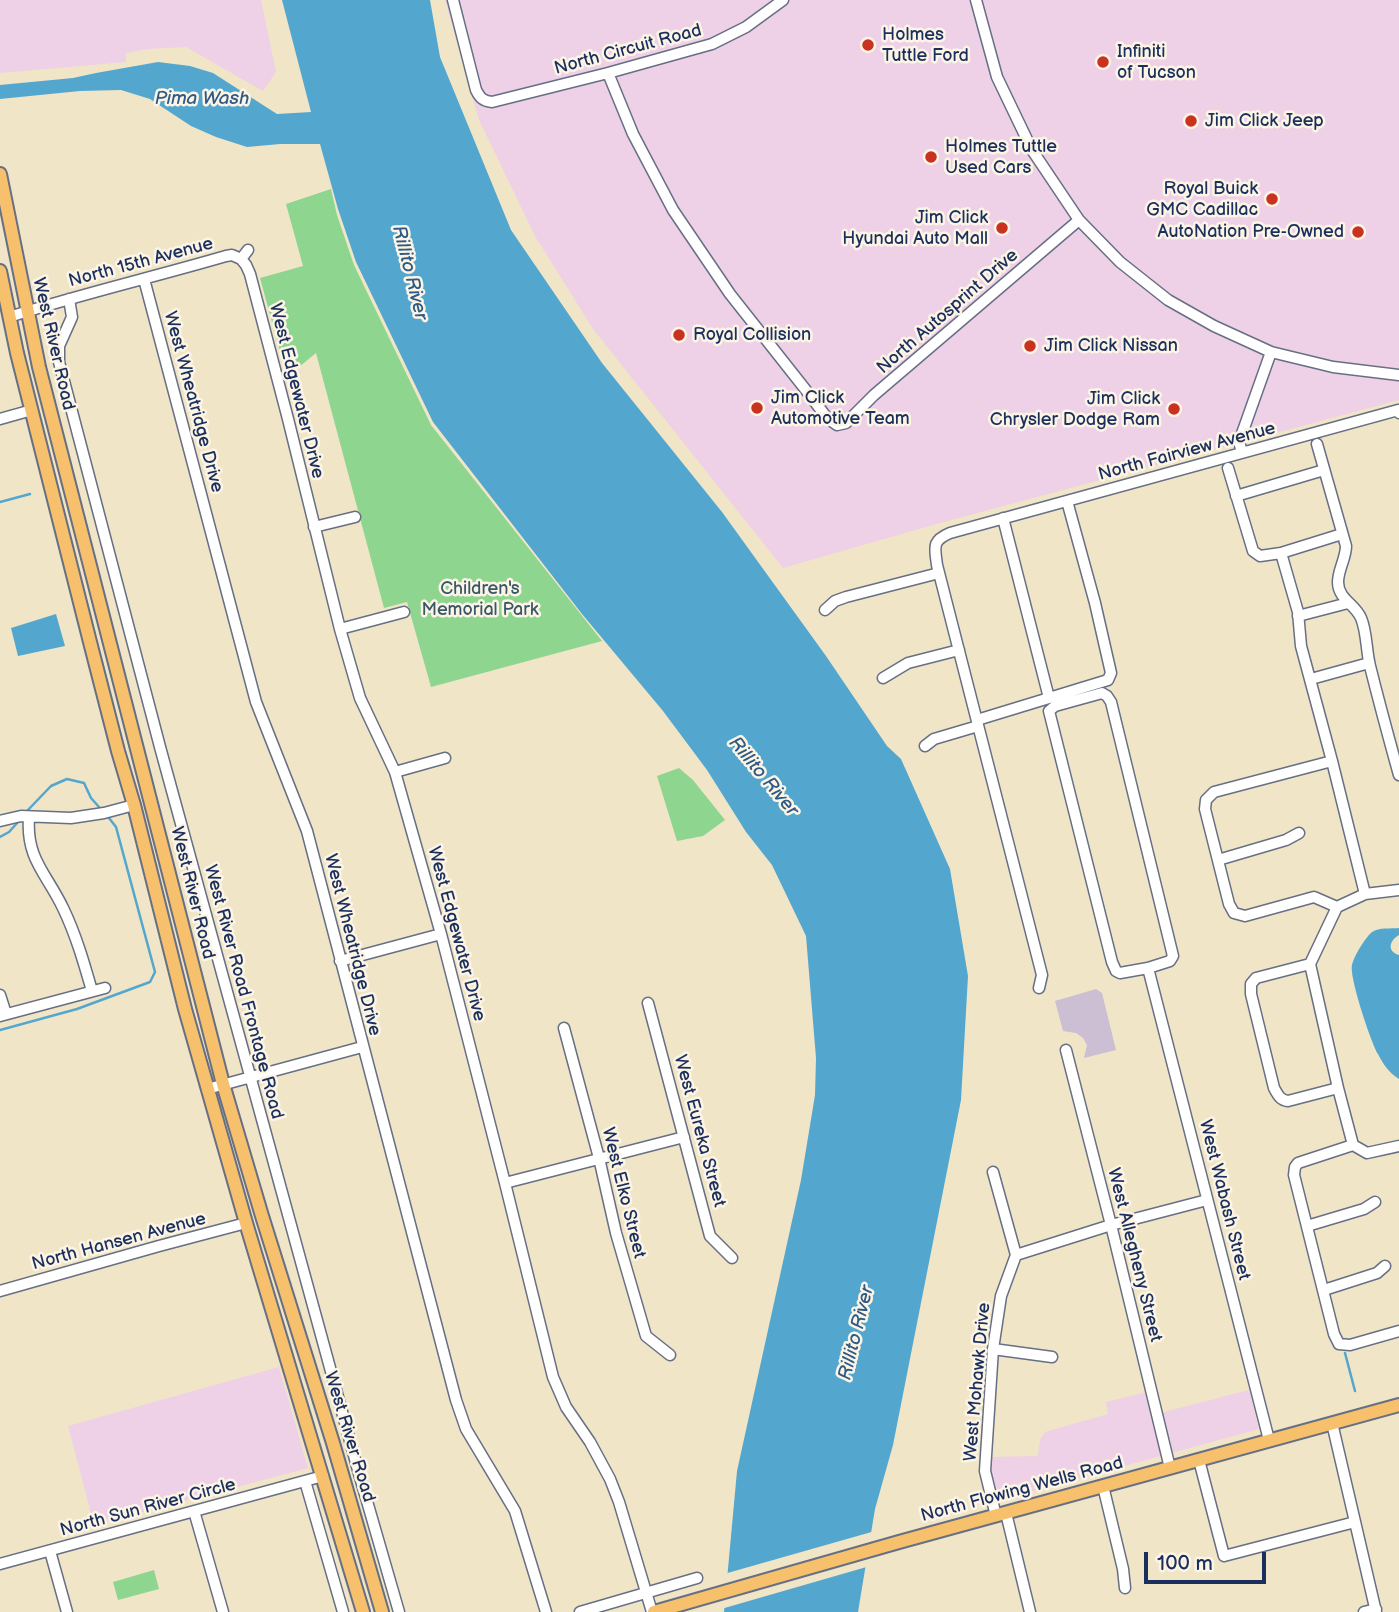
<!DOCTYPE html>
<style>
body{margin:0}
#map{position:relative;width:1399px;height:1612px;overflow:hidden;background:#f1e5c7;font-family:"Balsamiq Sans",sans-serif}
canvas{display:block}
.scale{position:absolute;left:1144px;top:1552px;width:122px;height:32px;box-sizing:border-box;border:4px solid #1b2f5e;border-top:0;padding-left:9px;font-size:21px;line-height:24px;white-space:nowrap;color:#1b2f5e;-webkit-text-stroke:5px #fcf5e5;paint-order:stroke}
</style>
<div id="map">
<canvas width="1399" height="1612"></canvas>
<div class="scale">100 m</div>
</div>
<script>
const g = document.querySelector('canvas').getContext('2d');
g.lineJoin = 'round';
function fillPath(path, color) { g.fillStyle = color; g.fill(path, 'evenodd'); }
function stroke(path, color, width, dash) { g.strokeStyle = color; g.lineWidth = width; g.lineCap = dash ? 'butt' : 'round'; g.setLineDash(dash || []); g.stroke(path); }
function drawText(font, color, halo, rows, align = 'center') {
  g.font = font + ' "Balsamiq Sans",sans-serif'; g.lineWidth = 5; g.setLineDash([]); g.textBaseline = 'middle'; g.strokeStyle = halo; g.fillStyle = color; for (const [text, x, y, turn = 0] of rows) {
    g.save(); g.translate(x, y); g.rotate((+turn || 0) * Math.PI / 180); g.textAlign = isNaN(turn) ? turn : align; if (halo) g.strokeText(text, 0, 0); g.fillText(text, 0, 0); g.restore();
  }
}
fillPath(new Path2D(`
 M 0,0 L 261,0 L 276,72 L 263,91 L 186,47 L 147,49 L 126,53 L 126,62 L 0,73 Z
 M 445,0 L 1399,0 L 1399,400 L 940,523 L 783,568 L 593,329 L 535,236 L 479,120 Z
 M 279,1367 L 308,1468 L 94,1525 L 68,1426 Z
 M 1249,1390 L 1259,1429 L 997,1501 L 991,1475 L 991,1457 L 1038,1456 L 1040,1440 L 1045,1432 L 1108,1414 L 1106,1402 L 1147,1392 L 1152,1415 Z`), '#eed0e7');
fillPath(new Path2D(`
 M 1096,989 L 1102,993 L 1116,1050 L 1084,1058 L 1087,1045 L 1083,1038 L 1076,1033 L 1063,1031 L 1055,1001 Z`), '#ccbed3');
fillPath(new Path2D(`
 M 331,189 L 337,215 L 354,265 L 431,425 L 602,641 L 431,687 L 407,602 L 384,608 L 316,353 L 287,377 L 260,278 L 303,266 L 286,204 Z
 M 679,768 L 693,780 L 725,820 L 703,836 L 677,841 L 657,776 Z
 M 154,1570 L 159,1589 L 118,1600 L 113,1582 Z`), '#8ed590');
fillPath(new Path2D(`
 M 282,0 L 430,0 L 440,57 L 511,230 L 602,363 L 722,512 L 826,656 L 887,746 L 901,759 L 950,869 L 968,976 L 961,1100 L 893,1445 L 875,1509 L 858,1612 L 724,1612 L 737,1471 L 801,1180 L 815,1095 L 816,1058 L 806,936 L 772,865 L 746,832 L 707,770 L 663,711 L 582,614 L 433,422 L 356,262 L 338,209 L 320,144 L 280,144 L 247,147 L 216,137 L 191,126 L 150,99 L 121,90 L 80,91 L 0,99 L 0,85 L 73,78 L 96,73 L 158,62 L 190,66 L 213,73 L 277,114 L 311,112 Z
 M 56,614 L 65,646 L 18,656 L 11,628 Z
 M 1399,928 L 1399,935 C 1390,940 1386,951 1399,955 L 1399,1079 C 1389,1073 1383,1064 1378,1054 C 1371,1042 1349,977 1352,965 C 1354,956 1365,938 1372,932 C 1379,927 1391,929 1399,928 Z`), '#53a7cf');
fillPath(new Path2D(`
 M 875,1531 L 870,1566 L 721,1609 L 724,1574 Z`), '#f1e5c7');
stroke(new Path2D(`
 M 0,502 L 30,494
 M 27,811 L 51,786 L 67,779 L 84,783 L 91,798 L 99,807
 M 0,837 L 9,832 L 18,822
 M 0,1030 L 77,1009 L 150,982 L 155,972 L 116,827 L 109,818
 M 1345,1353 L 1355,1391`), '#53a7cf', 2.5);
const minor = new Path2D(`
 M 453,0 L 476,90 C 480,98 483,101 492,102 L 608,73 L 712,44 L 746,27 L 783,0
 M 976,0 L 997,77 L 1032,150 L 1079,220 L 1120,262 L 1168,300 L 1214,326 L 1271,352 L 1333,367 L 1399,375
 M 608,73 L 633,134 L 673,210 L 730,294 L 809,394 L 827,418 L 837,425 L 846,423 L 874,395 L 1079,220
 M 241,259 L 246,265 L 250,274 L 288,419 L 340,629 L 360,698 L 395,772 L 441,934 L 505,1183 L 553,1377 L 566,1407 L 590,1442 L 610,1479 L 619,1502 L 652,1612
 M 241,259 L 248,250
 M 144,279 L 256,702 L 307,831 L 456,1400 L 466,1429 L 515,1511 L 546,1612
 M 69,299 L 72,317 L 59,346 L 59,362 L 160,747 L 358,1470 L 399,1612
 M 9,317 C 81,294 154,277 226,256 L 232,255 L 241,259
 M 0,419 L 32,410
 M 1317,444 L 1346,546 C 1346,558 1338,570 1338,582 C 1338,599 1355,604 1361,618 C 1367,632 1366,650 1370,666 C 1379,702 1389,739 1399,775
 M 1242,452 L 1239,442 L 1271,352
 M 1228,468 L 1253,551 L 1260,556 L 1281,553 L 1298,612 L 1301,646 L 1332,761 L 1365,894
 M 1236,496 L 1324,470
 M 1003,518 L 1049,698
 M 314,527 L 355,517
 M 1281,553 L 1342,534
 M 825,610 L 835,601 L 846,597 L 939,573
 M 1298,616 L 1348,603
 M 340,629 L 404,612
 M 883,678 L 908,663 L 959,650
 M 1311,679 L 1369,663
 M 1102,693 L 1107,696 L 1111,702 L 1173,956 L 1170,961 L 1148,968 L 1120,973 L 1116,971 L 1112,962 L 1049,711 L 1055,706 Z
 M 977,720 L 1108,680 L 1111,673 L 1095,603 L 1067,501
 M 925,746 L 934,739 L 978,726
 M 1332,761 L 1214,792 L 1206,800 L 1205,809 L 1229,904 L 1234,913 L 1245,916 L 1314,897 L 1337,907 L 1365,894 L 1399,890
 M 395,772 L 445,758
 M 29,818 C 26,859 47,874 63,908 C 76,935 84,963 92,991
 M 0,821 L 21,816 L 71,818 L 104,813 L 134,805
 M 1218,860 L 1286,840 L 1299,833
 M 1337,907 L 1310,964 L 1338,1088 L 1353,1145
 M 340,961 L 441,934
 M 1310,964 L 1256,978 L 1251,984 L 1251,994 L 1274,1088 C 1278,1095 1280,1100 1288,1101 L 1338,1088
 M 1148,968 L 1269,1440
 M 1039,988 L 1042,975 L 937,565 C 935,548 931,541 950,533 L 1398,410 L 1399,413
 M 0,995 L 6,1014
 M 648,1003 L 710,1236 L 732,1258
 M 0,1016 L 105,988
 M 564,1028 L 599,1158 L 616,1233 L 646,1336 L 670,1355
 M 1066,1050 L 1111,1225 L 1170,1468
 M 207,1089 L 362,1047
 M 1399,1146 L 1367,1153 L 1353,1145 L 1298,1163 L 1295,1167 L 1294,1175 L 1334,1334 L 1339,1344 L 1350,1345 L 1399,1331
 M 993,1172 L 1016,1255 L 1001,1296 L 993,1349 L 985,1471 L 996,1516
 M 505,1183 L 684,1137
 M 1307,1226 L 1364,1209 L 1375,1202
 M 1016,1255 L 1111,1225 L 1207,1200
 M 1324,1290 L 1377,1273 L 1385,1266
 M 0,1291 L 159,1246 L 246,1223
 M 993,1349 L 1052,1357
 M 1332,1423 L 1376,1612
 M 1199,1460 L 1224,1556 L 1355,1522
 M 305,1481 L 343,1612
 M 1103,1486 L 1123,1569 L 1125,1588
 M 194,1511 L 223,1612
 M 1006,1513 L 1030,1612
 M 50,1551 L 67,1612
 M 0,1564 L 323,1476
 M 580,1612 L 697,1578
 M 1364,1612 L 1376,1609`);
const major = new Path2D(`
 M 0,174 L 39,367 L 223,1084 L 262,1216 L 333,1443 L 382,1612
 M 0,271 L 17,353 L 90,642 L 118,751 L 134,805 L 185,1009 L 246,1223 L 363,1612
 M 654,1612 L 899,1542 L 1399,1405`);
stroke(minor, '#666f83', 13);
stroke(major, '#666f83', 16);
stroke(minor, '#fff', 10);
stroke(major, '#f7c06c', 12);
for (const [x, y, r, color] of [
 [868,45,7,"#c8321e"],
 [1103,62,7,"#c8321e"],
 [1191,121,7,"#c8321e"],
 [931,157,7,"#c8321e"],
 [1272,199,7,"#c8321e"],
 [1002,228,7,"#c8321e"],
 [1358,232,7,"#c8321e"],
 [679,335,7,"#c8321e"],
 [1030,346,7,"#c8321e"],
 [757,408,7,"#c8321e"],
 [1174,409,7,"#c8321e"]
]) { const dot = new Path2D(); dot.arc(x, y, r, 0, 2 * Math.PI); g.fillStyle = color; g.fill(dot); stroke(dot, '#fcf5e5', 2.5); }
drawText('18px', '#1b2f5e', '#fcf5e5', [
 ["Holmes",882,35],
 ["Tuttle Ford",882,56],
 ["Infiniti",1117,52],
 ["of Tucson",1117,73],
 ["Jim Click Jeep",1205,121],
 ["Holmes Tuttle",945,147],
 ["Used Cars",945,168],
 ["Royal Buick",1258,189,"right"],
 ["GMC Cadillac",1258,210,"right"],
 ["Jim Click",988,218,"right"],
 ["Hyundai Auto Mall",988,239,"right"],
 ["AutoNation Pre-Owned",1344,232,"right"],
 ["Royal Collision",693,335],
 ["Jim Click Nissan",1044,346],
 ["Jim Click",771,398],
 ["Automotive Team",771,419],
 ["Jim Click",1160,399,"right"],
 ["Chrysler Dodge Ram",1160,420,"right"]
], 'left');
drawText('18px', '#1b2f5e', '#fcf5e5', [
 ["North Circuit Road",628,50,-15],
 ["North 15th Avenue",141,263,-15],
 ["North Autosprint Drive",948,312,-41],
 ["West River Road",53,344,77],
 ["West Edgewater Drive",296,391,76],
 ["West Wheatridge Drive",193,402,75],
 ["North Fairview Avenue",1187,452,-15],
 ["West River Road",192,893,76],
 ["West Edgewater Drive",456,934,75],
 ["West Wheatridge Drive",352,945,76],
 ["West River Road Frontage Road",243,992,75],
 ["West Eureka Street",699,1131,75],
 ["West Elko Street",623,1193,76],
 ["West Wabash Street",1224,1200,76],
 ["North Hansen Avenue",119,1242,-15],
 ["West Allegheny Street",1134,1255,76],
 ["West Mohawk Drive",978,1382,-85],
 ["West River Road",349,1437,73],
 ["North Flowing Wells Road",1022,1490,-15],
 ["North Sun River Circle",148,1508,-15]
]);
drawText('18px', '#38586a', '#fcf5e5', [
 ["Children's",480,589],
 ["Memorial Park",480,610]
]);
drawText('italic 19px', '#2f5986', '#fcf5e5', [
 ["Pima Wash",202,99],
 ["Rillito River",409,273,76],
 ["Rillito River",763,777,50],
 ["Rillito River",857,1333,-76]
]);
</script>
